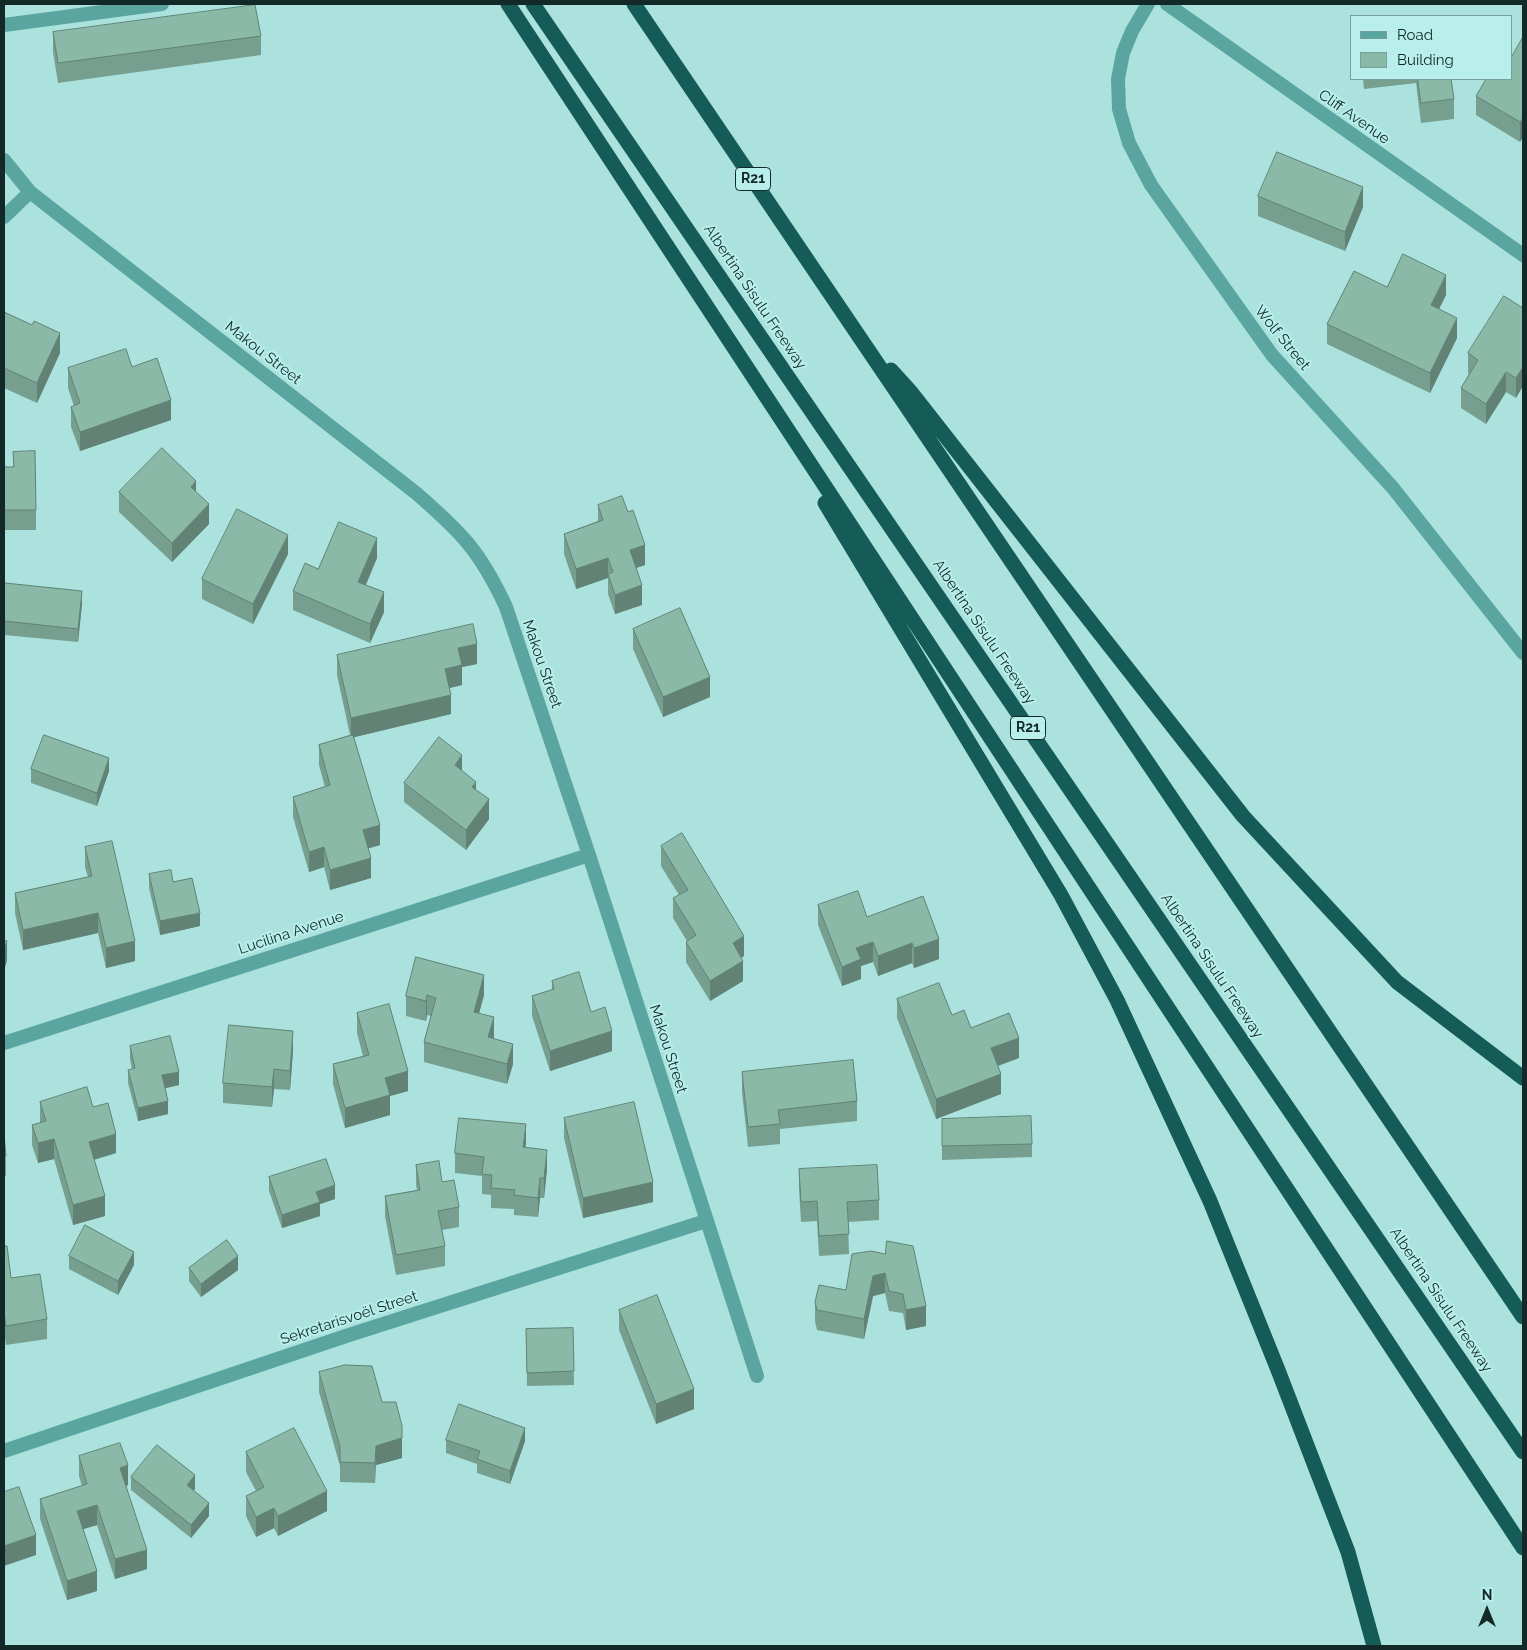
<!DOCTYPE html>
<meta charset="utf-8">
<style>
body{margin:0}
#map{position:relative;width:1527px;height:1650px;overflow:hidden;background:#abe2dd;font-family:Raleway,sans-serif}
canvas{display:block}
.frame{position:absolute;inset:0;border:5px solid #132927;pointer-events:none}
.legend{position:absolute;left:1350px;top:15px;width:162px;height:65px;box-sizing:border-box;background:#b8efea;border:1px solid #76a09c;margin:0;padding:6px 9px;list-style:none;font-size:15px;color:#132927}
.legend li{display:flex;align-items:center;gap:10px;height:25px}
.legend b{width:25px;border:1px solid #76a09c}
.north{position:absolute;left:1462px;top:1585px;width:50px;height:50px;-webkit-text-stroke:4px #b8efea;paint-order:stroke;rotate:0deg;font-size:14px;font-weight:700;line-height:20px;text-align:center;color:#132927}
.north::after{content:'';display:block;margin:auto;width:18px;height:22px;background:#132927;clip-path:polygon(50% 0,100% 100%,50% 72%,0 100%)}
</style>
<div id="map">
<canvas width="1527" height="1650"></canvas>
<div class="frame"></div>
<ul class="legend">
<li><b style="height:6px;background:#5ba5a0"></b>Road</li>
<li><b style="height:14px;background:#8ab9a7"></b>Building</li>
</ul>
<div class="north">N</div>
</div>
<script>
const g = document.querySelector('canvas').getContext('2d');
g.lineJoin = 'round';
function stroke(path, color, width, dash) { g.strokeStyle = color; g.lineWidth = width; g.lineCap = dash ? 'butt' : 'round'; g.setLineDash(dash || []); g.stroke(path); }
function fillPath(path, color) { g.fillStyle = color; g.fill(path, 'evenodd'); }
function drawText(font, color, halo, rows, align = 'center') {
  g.font = font + ' Raleway,sans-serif'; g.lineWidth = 4; g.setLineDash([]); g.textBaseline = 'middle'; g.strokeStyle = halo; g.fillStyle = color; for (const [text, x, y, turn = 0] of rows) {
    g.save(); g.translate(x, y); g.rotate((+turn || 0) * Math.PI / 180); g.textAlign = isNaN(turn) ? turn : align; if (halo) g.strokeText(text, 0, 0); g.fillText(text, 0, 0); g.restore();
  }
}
stroke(new Path2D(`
 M 1148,4 L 1132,31 L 1123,53 L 1118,79 L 1119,109 L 1129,143 L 1151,185 L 1272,355 L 1393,488 L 1523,653
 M 1167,4 L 1523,255
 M 4,25 L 162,4
 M 4,160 L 30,192 L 416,493 C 462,533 480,551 506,607 L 589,855 L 757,1376
 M 4,217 L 30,192
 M 4,1043 L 589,855
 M 4,1451 L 349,1335 L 706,1221`), '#5ba5a0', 14);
stroke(new Path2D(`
 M 508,4 L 1523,1548
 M 533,4 L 1523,1452
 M 634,4 L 1523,1317
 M 891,370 L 910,391 L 1243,816 L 1397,982 L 1523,1078
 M 825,503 L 1061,895 L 1117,1000 L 1210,1201 L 1278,1370 L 1348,1552 L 1374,1646`), '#155b57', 15);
fillPath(new Path2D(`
 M 53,32 L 261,36 L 261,55 L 58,83 L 53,52 Z
 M 1523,37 L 1520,142 L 1476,115 L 1476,96 L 1511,79 Z
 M 1363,79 L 1451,79 L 1454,99 L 1454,119 L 1421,123 L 1416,83 L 1364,89 Z
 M 1258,196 L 1363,207 L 1345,251 L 1258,216 Z
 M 1387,287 L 1446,295 L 1439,309 L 1457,338 L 1430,393 L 1327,344 L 1327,324 Z
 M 1523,308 L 1516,398 L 1506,392 L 1486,424 L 1461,408 L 1461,388 L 1469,374 L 1468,373 L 1468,353 Z
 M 4,312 L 32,325 L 60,353 L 37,403 L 4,388 Z
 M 132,367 L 171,420 L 80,451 L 71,427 L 71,407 L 74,406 L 68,388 L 68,368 Z
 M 13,452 L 36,510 L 36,530 L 4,530 L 4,467 L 13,467 Z
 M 119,492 L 209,524 L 172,562 L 119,512 Z
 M 598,505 L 645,565 L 636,568 L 642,605 L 615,614 L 608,594 L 608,578 L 576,589 L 564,554 L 564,534 L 598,521 Z
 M 288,554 L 253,624 L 202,599 L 202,579 Z
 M 377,558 L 366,585 L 384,612 L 370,643 L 293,610 L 293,591 L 318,569 Z
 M 4,594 L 82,604 L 78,642 L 4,635 Z
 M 633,629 L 710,697 L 663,717 L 633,649 Z
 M 337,655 L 477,664 L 462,667 L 462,685 L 449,688 L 451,714 L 354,737 L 380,845 L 368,848 L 371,878 L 330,890 L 324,867 L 309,872 L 293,817 L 293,797 L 325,787 L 319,765 L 319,745 L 350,735 L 337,675 Z
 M 31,769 L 109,771 L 97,806 L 31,783 Z
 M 462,771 L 476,790 L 489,819 L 466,850 L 404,802 L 404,783 Z
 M 661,846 L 744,956 L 741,958 L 743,981 L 710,1001 L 686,962 L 686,942 L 687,941 L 673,918 L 673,898 L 679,895 L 661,866 Z
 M 85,847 L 135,961 L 106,968 L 98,933 L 23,950 L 15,913 L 15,893 L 88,877 L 85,867 Z
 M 149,874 L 173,882 L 200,926 L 160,935 L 149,888 Z
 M 818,905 L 867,917 L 939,959 L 914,968 L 912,963 L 878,976 L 873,962 L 861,966 L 861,979 L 842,986 L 818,925 Z
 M 416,957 L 484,995 L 479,1013 L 494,1037 L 493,1038 L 513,1064 L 507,1084 L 424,1062 L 424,1042 L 431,1016 L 427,1015 L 426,1021 L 406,1016 L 406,996 Z
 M 552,981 L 591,1012 L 612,1051 L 550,1071 L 532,1016 L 532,996 L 552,990 Z
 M 897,999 L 952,1015 L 971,1028 L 1019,1058 L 998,1066 L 1001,1094 L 936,1119 L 897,1018 Z
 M 357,1013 L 408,1091 L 390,1096 L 390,1115 L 345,1128 L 333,1084 L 333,1064 L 363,1056 L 357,1033 Z
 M 130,1046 L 179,1085 L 165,1088 L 168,1114 L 138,1121 L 128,1083 L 128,1070 L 132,1069 L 130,1059 Z
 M 293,1051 L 290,1090 L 274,1089 L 272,1107 L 223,1103 L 223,1083 Z
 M 742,1072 L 857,1101 L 857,1121 L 780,1129 L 780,1144 L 748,1147 L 742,1092 Z
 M 40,1102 L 93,1107 L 116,1153 L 94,1160 L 105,1216 L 73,1225 L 54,1159 L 38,1163 L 32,1145 L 32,1125 L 40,1123 Z
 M 564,1118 L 653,1202 L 583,1218 L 564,1138 Z
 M 942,1119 L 1032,1144 L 1032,1157 L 942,1160 Z
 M 4,1134 L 6,1156 L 6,1176 L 4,1176 Z
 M 526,1144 L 525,1147 L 547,1169 L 544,1198 L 540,1198 L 538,1217 L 514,1215 L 514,1209 L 491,1208 L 491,1195 L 482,1194 L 482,1176 L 455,1173 L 455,1153 Z
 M 416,1165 L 442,1182 L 459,1207 L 459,1227 L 442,1230 L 445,1246 L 445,1266 L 396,1275 L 385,1216 L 385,1196 L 417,1190 L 416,1185 Z
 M 799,1169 L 879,1200 L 879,1220 L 848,1222 L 849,1254 L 819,1256 L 817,1221 L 801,1222 L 799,1189 Z
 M 269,1177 L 335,1199 L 320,1204 L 320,1216 L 282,1228 L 269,1191 Z
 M 4,1246 L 11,1278 L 47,1319 L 47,1339 L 6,1345 L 4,1331 Z
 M 871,1251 L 926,1326 L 906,1330 L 903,1313 L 889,1311 L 885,1293 L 873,1296 L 864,1339 L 817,1330 L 815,1321 L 815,1302 L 846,1290 Z
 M 69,1256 L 134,1265 L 118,1295 L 69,1269 Z
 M 189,1268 L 238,1270 L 201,1297 L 189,1281 Z
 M 619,1310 L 694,1409 L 656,1424 L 619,1330 Z
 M 573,1328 L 574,1385 L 527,1386 L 526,1329 Z
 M 319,1372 L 382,1402 L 402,1458 L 376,1465 L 375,1483 L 340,1482 L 340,1466 L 319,1392 Z
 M 446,1440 L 525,1441 L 510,1484 L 477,1473 L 477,1464 L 446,1453 Z
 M 246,1452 L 327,1511 L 278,1536 L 274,1528 L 256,1537 L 246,1516 L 246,1496 L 256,1491 L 246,1472 Z
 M 79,1456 L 128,1485 L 126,1486 L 147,1569 L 115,1579 L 97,1525 L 83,1529 L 97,1591 L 67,1600 L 40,1519 L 40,1499 L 82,1486 L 79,1476 Z
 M 131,1477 L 195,1489 L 193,1490 L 209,1516 L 191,1538 L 131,1490 Z`), '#779f90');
fillPath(new Path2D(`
 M 1523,118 L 1523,137 L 1520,142 L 1520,122 Z
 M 1363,187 L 1363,207 L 1345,251 L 1345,232 Z
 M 1446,275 L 1446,295 L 1431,325 L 1431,305 Z
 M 1457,318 L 1457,338 L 1430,393 L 1430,373 Z
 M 60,333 L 60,353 L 37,403 L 37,383 Z
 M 1523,367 L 1523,386 L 1516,398 L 1516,378 Z
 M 1506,372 L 1506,392 L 1486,424 L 1486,404 Z
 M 171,400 L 171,420 L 80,451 L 80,432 Z
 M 196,481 L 196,501 L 191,487 Z
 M 209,504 L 209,524 L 172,562 L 172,543 Z
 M 288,535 L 288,554 L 253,624 L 253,604 Z
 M 377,538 L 377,558 L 358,602 L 358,582 Z
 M 645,545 L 645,565 L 630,570 L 630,550 Z
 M 608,558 L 608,578 L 576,589 L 576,569 Z
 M 642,585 L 642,605 L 615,614 L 615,595 Z
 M 82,591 L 82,604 L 78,642 L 78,629 Z
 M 384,592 L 384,612 L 370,643 L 370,624 Z
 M 477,644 L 477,664 L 462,667 L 462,685 L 445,689 L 445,669 L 458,648 Z
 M 710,677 L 710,697 L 663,717 L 663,697 Z
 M 451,695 L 451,714 L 351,738 L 351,718 Z
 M 462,755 L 462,775 L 455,765 Z
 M 109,758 L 109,771 L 97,806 L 97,793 Z
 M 476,782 L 476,802 L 472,787 Z
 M 489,799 L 489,819 L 466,850 L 466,830 Z
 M 380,825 L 380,845 L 363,850 L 363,830 Z
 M 324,847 L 324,867 L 309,872 L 309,852 Z
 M 371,858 L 371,878 L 330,890 L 330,870 Z
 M 98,913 L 98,933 L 23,950 L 23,930 Z
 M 200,913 L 200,926 L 160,935 L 160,921 Z
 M 744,936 L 744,956 L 733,963 L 733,943 Z
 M 939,939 L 939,959 L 914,968 L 914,948 Z
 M 7,941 L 7,961 L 4,971 L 4,951 Z
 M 135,941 L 135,961 L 106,968 L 106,948 Z
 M 873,942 L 873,962 L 861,966 L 861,979 L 842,986 L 842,967 L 856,948 Z
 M 912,943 L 912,963 L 878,976 L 878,956 Z
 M 743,961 L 743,981 L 710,1001 L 710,981 Z
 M 484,975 L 484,995 L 474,1032 L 474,1012 Z
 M 427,995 L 427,1015 L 426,1021 L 426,1001 Z
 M 494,1017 L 494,1037 L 488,1057 L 488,1037 Z
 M 293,1031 L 293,1051 L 290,1090 L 290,1071 Z
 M 612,1031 L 612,1051 L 550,1071 L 550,1051 Z
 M 1019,1038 L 1019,1058 L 991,1068 L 991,1048 Z
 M 513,1044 L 513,1064 L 507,1084 L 507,1064 Z
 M 274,1069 L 274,1089 L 272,1107 L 272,1087 Z
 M 408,1071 L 408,1091 L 390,1096 L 390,1115 L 345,1128 L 345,1108 L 385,1078 Z
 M 179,1072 L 179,1085 L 162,1089 L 162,1075 Z
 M 1001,1074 L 1001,1094 L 936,1119 L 936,1099 Z
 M 168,1101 L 168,1114 L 138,1121 L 138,1108 Z
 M 526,1124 L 526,1144 L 523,1167 L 523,1147 Z
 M 116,1134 L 116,1153 L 89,1161 L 89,1142 Z
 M 54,1139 L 54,1159 L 38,1163 L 38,1143 Z
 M 547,1150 L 547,1169 L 544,1198 L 544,1178 Z
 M 540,1178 L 540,1198 L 538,1217 L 538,1198 Z
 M 653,1182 L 653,1202 L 583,1218 L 583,1198 Z
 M 335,1185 L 335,1199 L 320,1204 L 320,1216 L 282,1228 L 282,1215 L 316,1192 Z
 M 105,1196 L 105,1216 L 73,1225 L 73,1205 Z
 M 134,1252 L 134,1265 L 118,1295 L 118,1281 Z
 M 238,1256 L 238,1270 L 201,1297 L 201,1284 Z
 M 885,1273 L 885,1293 L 873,1296 L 864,1339 L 864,1319 L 873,1276 Z
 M 926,1306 L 926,1326 L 906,1330 L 906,1310 Z
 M 694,1389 L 694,1409 L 656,1424 L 656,1404 Z
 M 402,1426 L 402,1458 L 376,1465 L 375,1483 L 376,1446 Z
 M 525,1428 L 525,1441 L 510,1484 L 510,1471 Z
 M 128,1465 L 128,1485 L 120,1488 L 120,1468 Z
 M 195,1475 L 195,1489 L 187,1498 L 187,1485 Z
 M 327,1491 L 327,1511 L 278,1536 L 278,1516 Z
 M 209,1503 L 209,1516 L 191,1538 L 191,1525 Z
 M 97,1505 L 97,1525 L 77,1531 L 77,1511 Z
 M 274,1508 L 274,1528 L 256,1537 L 256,1517 Z
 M 36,1535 L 36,1555 L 4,1566 L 4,1546 Z
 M 147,1550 L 147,1569 L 115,1579 L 115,1559 Z
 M 97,1571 L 97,1591 L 67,1600 L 67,1581 Z`), '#618275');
const building = new Path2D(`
 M 255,5 L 261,36 L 58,63 L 53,32 Z
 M 1523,37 L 1523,118 L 1520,122 L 1476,96 L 1486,79 L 1511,79 L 1511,58 Z
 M 1418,79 L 1451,79 L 1454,99 L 1421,103 Z
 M 1277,152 L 1363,187 L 1345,232 L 1258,196 Z
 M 1403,254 L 1446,275 L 1431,305 L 1457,318 L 1430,373 L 1327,324 L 1354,271 L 1387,287 Z
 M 1504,296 L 1523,308 L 1523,367 L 1516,378 L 1506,372 L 1486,404 L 1461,388 L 1478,360 L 1468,353 Z
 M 4,312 L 32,325 L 34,321 L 60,333 L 37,383 L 4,368 Z
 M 126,349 L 132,367 L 157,358 L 171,400 L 80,432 L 71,407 L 80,403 L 68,368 Z
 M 162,448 L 196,481 L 191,487 L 209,504 L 172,543 L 119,492 Z
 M 35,451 L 36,510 L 4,510 L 4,467 L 14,467 L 13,452 Z
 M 622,496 L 628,512 L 633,510 L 645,545 L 630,550 L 642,585 L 615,595 L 608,574 L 613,572 L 608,558 L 576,569 L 564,534 L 603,520 L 598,505 Z
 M 237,509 L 288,535 L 253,604 L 202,579 Z
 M 339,522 L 377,538 L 358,582 L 384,592 L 370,624 L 293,591 L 305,563 L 318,569 Z
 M 5,583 L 82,591 L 78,629 L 4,621 L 4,594 Z
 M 680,608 L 710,677 L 663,697 L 633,629 Z
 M 473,624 L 477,644 L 458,648 L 462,665 L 445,669 L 451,695 L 351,718 L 337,655 Z
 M 44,735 L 109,758 L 97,793 L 31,769 Z
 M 353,735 L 380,825 L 363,830 L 371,858 L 330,870 L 324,847 L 309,852 L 293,797 L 330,785 L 319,745 Z
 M 439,737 L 462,755 L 455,765 L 476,782 L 472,787 L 489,799 L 466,830 L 404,783 Z
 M 682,833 L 744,936 L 733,943 L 743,961 L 710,981 L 686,942 L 696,935 L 673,898 L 688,890 L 661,846 Z
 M 112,841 L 135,941 L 106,948 L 98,913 L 23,930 L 15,893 L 92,876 L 85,847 Z
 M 171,870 L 173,882 L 192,878 L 200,913 L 160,921 L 149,874 Z
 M 858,891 L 867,917 L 923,896 L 939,939 L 914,948 L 912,943 L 878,956 L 873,942 L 856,948 L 861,959 L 842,967 L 818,905 Z
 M 4,940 L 7,941 L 4,951 Z
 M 416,957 L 484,975 L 474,1012 L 494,1017 L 488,1037 L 513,1044 L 507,1064 L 424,1042 L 436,998 L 427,995 L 426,1001 L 406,996 Z
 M 579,972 L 591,1012 L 605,1007 L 612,1031 L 550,1051 L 532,996 L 554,989 L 552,981 Z
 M 939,983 L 952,1015 L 964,1010 L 971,1028 L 1009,1013 L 1019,1038 L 991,1048 L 1001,1074 L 936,1099 L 897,999 Z
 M 389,1004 L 408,1071 L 385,1078 L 390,1095 L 345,1108 L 333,1064 L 369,1055 L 357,1013 Z
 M 229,1025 L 293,1031 L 290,1071 L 274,1069 L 272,1087 L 223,1083 Z
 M 170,1036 L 179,1072 L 162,1075 L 168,1101 L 138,1108 L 128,1070 L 135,1068 L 130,1046 Z
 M 853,1060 L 857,1101 L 778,1110 L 780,1124 L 748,1127 L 742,1072 Z
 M 87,1087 L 93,1107 L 108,1103 L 116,1134 L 89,1142 L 105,1196 L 73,1205 L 54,1139 L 38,1143 L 32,1125 L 46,1121 L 40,1102 Z
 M 634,1102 L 653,1182 L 583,1198 L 564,1118 Z
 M 1031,1116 L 1032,1144 L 942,1146 L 942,1119 Z
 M 459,1118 L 526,1124 L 523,1147 L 547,1150 L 544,1178 L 540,1178 L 538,1198 L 514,1195 L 515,1190 L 491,1188 L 492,1175 L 482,1174 L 484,1157 L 455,1153 Z
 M 4,1134 L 6,1156 L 4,1156 Z
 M 326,1159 L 335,1185 L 316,1192 L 320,1202 L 282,1215 L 269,1177 Z
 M 439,1161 L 442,1182 L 454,1180 L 459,1207 L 438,1211 L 445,1246 L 396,1255 L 385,1196 L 420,1190 L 416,1165 Z
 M 877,1165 L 879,1200 L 847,1202 L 849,1234 L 819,1236 L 817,1201 L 801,1202 L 799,1169 Z
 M 85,1225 L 134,1252 L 118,1281 L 69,1256 Z
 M 227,1240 L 238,1256 L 201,1284 L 189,1268 Z
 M 887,1241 L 913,1246 L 926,1306 L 906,1310 L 903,1294 L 889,1291 L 885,1273 L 873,1276 L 864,1319 L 817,1310 L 815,1302 L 819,1285 L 846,1290 L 852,1254 L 871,1251 L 885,1254 Z
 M 4,1246 L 7,1246 L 11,1278 L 40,1274 L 47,1319 L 6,1326 L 4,1312 Z
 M 657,1295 L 694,1389 L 656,1404 L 619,1310 Z
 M 573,1328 L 574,1371 L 527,1373 L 526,1329 Z
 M 345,1365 L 372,1366 L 382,1402 L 396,1402 L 402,1426 L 402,1438 L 376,1446 L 375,1463 L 340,1462 L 340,1447 L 319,1372 Z
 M 459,1404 L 525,1428 L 510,1471 L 477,1459 L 480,1451 L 446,1440 Z
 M 294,1428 L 327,1491 L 278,1516 L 274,1508 L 256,1517 L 246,1496 L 264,1487 L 246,1452 Z
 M 120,1443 L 128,1465 L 120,1468 L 147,1550 L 115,1559 L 97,1505 L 77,1511 L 97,1571 L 67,1581 L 40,1499 L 87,1484 L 79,1456 Z
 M 157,1445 L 195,1475 L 187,1485 L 209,1503 L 191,1525 L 131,1477 Z
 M 19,1487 L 36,1535 L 4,1546 L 4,1492 Z`);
fillPath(building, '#8ab9a7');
stroke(building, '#618275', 1);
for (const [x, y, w] of [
 [753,179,35],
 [1028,728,35]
]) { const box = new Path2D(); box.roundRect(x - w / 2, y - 11.5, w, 23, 4); g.fillStyle = '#b8efea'; g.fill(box); stroke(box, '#132927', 1); }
drawText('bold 14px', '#132927', null, [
 ["R21",753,179],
 ["R21",1028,728]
]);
drawText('15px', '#132927', '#b8efea', [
 ["Cliff Avenue",1354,117,35],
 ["Albertina Sisulu Freeway",755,297,56],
 ["Wolf Street",1282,338,51],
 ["Makou Street",263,353,38],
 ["Albertina Sisulu Freeway",984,632,56],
 ["Makou Street",542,664,71],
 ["Lucilina Avenue",291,933,-18],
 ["Albertina Sisulu Freeway",1212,966,56],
 ["Makou Street",668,1049,72],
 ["Albertina Sisulu Freeway",1441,1300,56],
 ["Sekretarisvoël Street",349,1318,-18]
]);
</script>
